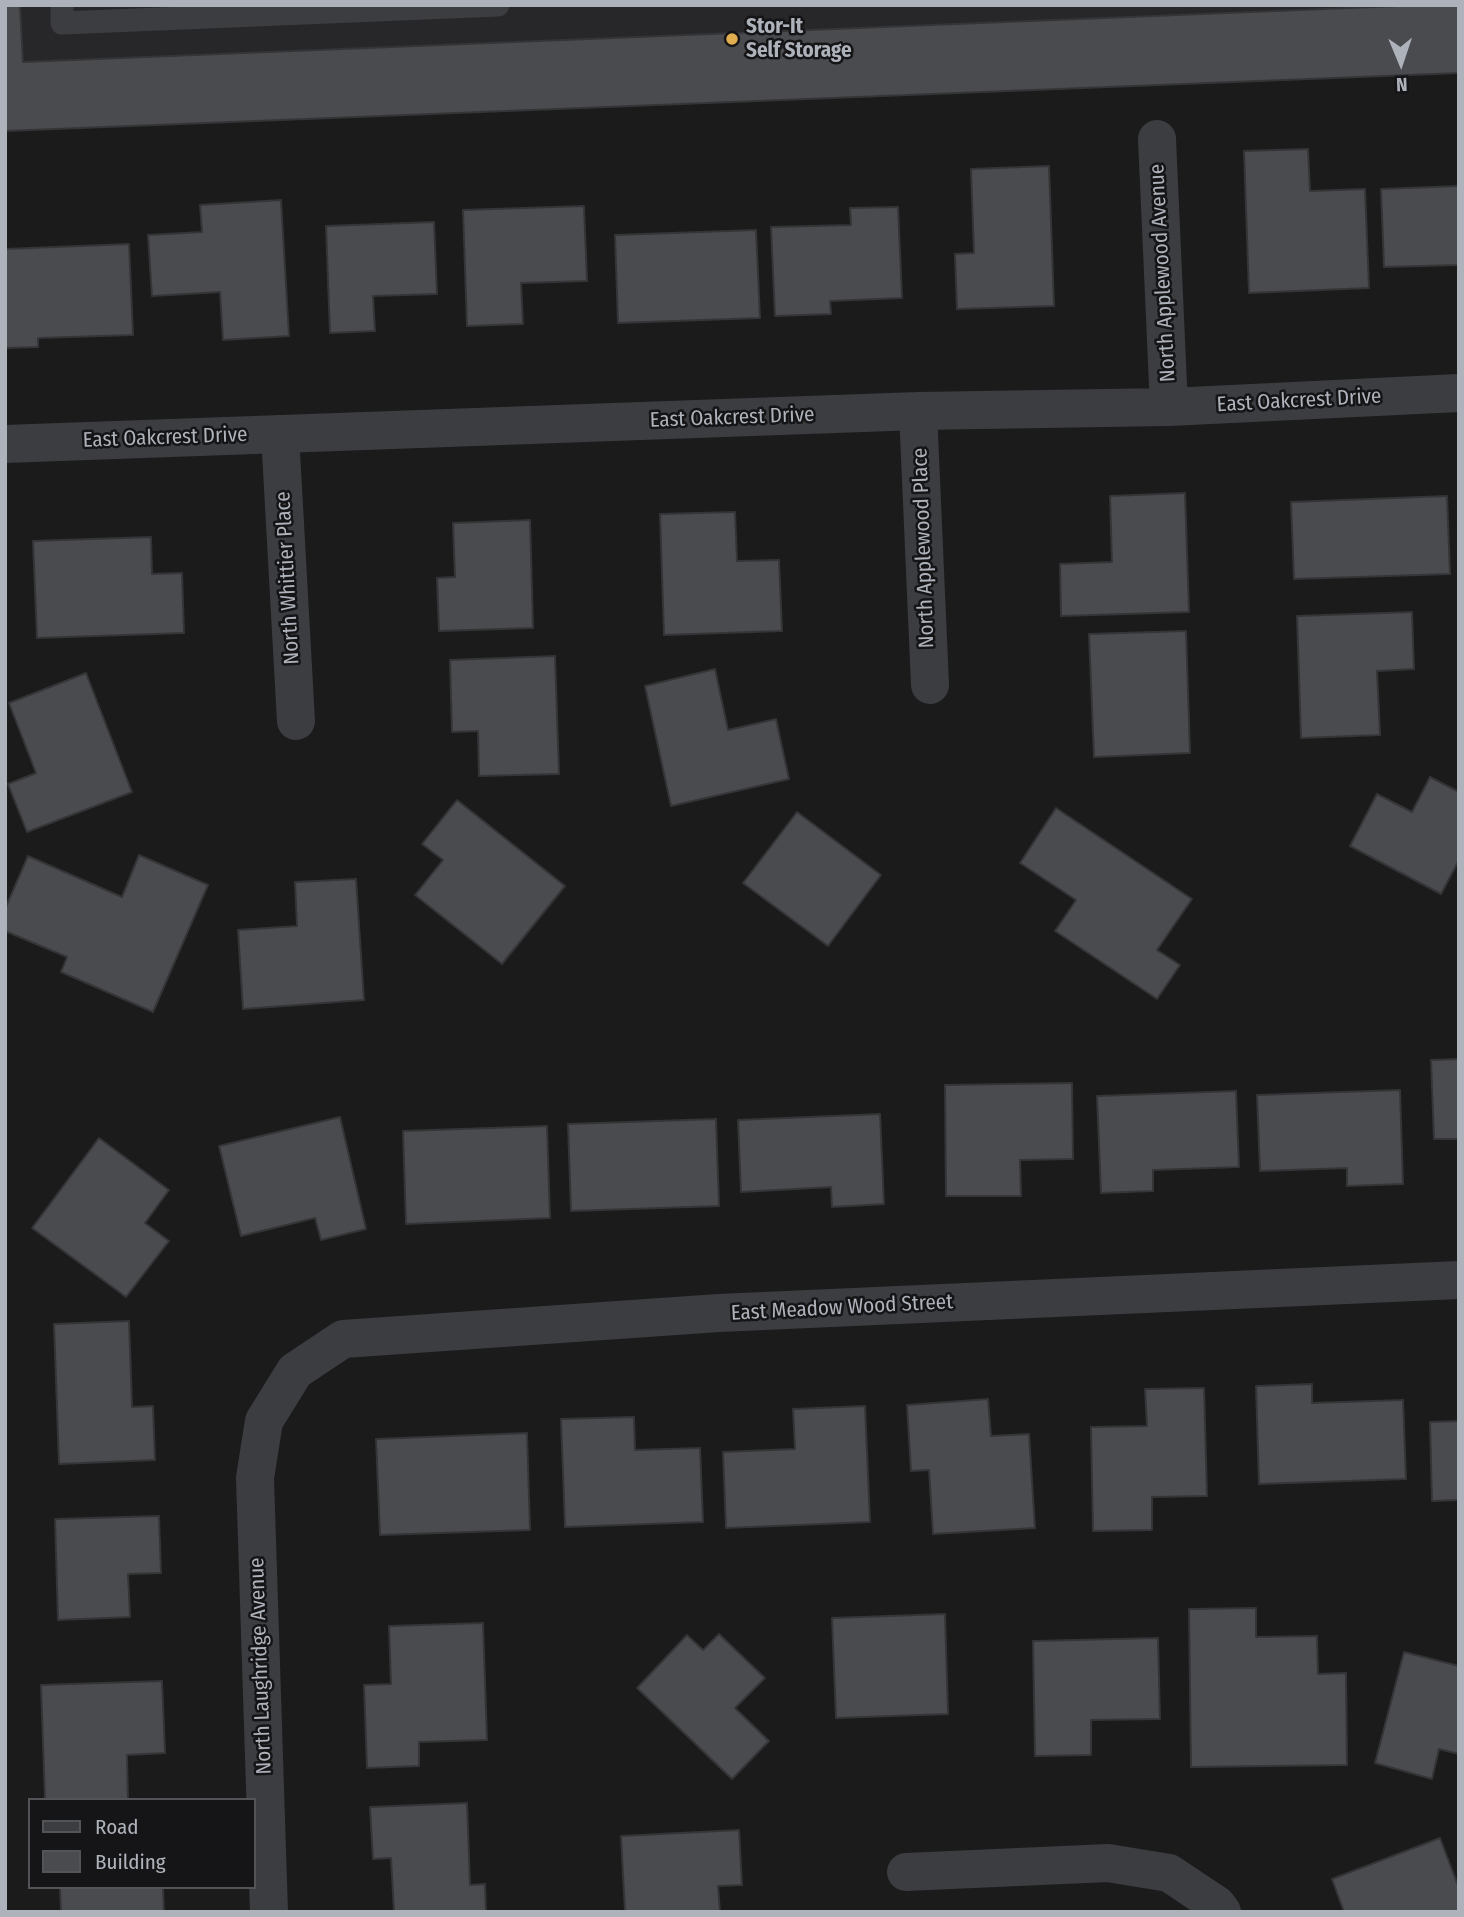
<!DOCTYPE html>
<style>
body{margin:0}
#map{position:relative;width:1464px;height:1917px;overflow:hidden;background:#1b1b1c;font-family:"Fira Sans Condensed",sans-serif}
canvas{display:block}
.frame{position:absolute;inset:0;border:7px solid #aeb2ba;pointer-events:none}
.legend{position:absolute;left:28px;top:1798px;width:228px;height:91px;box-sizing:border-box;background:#151517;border:2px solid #525458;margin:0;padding:9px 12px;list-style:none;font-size:21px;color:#aeb2ba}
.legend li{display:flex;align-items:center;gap:14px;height:35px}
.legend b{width:35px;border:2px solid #525458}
.north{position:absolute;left:1366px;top:28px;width:70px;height:70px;-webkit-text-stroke:5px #151517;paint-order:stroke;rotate:178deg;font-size:19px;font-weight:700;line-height:28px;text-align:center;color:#aeb2ba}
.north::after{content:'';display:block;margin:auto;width:24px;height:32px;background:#aeb2ba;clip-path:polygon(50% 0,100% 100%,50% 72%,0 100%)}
</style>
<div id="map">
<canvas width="1464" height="1917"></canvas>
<div class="frame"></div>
<ul class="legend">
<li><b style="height:9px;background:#3c3d41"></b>Road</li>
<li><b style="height:19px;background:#4a4b4e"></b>Building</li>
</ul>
<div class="north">N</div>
</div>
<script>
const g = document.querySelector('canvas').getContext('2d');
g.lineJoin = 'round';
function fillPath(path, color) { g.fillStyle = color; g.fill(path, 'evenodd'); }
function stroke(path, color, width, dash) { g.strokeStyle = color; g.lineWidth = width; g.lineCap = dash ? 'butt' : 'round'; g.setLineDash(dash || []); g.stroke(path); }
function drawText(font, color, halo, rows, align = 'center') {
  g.font = font + ' "Fira Sans Condensed",sans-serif'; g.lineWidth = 5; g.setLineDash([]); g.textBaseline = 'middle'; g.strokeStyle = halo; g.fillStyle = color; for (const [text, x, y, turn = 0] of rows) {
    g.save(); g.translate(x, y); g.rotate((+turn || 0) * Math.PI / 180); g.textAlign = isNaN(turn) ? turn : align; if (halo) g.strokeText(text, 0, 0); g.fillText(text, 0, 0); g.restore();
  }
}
fillPath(new Path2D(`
 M 5,5 L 1459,5 L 1459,73 L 5,131 Z`), '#272729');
const building = new Path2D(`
 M 5,5 L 20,5 L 23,62 L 1423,5 L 1459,5 L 1459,73 L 5,131 Z
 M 1308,149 L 1310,191 L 1365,189 L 1369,288 L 1249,293 L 1244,151 Z
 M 1049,166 L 1054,306 L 957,309 L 955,254 L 974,253 L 971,169 Z
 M 1459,186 L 1459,265 L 1384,267 L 1381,189 Z
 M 281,200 L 289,336 L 223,340 L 220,292 L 152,296 L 148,235 L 202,232 L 200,205 Z
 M 584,206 L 587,281 L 521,283 L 523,324 L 467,326 L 463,210 Z
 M 898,207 L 902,298 L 830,301 L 831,314 L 775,316 L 771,227 L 851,225 L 850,208 Z
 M 434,222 L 437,294 L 373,296 L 375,331 L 330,333 L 326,226 Z
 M 756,230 L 760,318 L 618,323 L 615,235 Z
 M 129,244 L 133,335 L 38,338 L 38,347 L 5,348 L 5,249 Z
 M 1185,493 L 1189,612 L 1061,616 L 1060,564 L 1112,562 L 1110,496 Z
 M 1447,496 L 1450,574 L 1294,579 L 1291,502 Z
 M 735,512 L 737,561 L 779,560 L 782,631 L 664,635 L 660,514 Z
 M 530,520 L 533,628 L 439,631 L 437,578 L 455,577 L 453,523 Z
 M 151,537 L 152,574 L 182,573 L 184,633 L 37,638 L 33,541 Z
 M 1412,612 L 1414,669 L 1377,671 L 1380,735 L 1301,738 L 1297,616 Z
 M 1186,631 L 1190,753 L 1094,757 L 1089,634 Z
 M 555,656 L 559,774 L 479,776 L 478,731 L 452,732 L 450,660 Z
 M 715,669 L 728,730 L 776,719 L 789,779 L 671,806 L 645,686 Z
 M 86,673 L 132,792 L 27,832 L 8,784 L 36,773 L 9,703 Z
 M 1430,777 L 1459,792 L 1459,860 L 1441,894 L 1350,846 L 1377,794 L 1412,812 Z
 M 457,800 L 565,886 L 502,964 L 415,895 L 443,860 L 422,844 Z
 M 1056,808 L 1192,899 L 1157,950 L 1180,965 L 1157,999 L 1055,931 L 1076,900 L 1020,863 Z
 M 797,812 L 881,875 L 828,946 L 743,883 Z
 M 139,855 L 208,885 L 153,1012 L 61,972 L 67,957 L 5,931 L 5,909 L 28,856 L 122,897 Z
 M 356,879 L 364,1000 L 243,1009 L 238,930 L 297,926 L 295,882 Z
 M 1459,1059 L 1459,1139 L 1434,1139 L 1431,1060 Z
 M 1072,1083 L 1073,1159 L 1020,1160 L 1021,1196 L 946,1196 L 945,1085 Z
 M 1400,1090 L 1403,1184 L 1347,1186 L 1347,1168 L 1260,1171 L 1257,1095 Z
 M 1236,1091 L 1239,1167 L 1153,1170 L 1153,1191 L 1101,1193 L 1097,1096 Z
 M 880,1114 L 884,1204 L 832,1207 L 831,1187 L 741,1192 L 738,1120 Z
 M 340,1117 L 366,1229 L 321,1240 L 315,1218 L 241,1236 L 219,1146 Z
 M 716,1119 L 719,1206 L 571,1211 L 568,1124 Z
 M 547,1126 L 550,1218 L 406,1224 L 403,1131 Z
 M 99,1138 L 169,1190 L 145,1223 L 169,1241 L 126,1297 L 32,1228 Z
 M 129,1321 L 132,1407 L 153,1406 L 155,1460 L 59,1464 L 54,1324 Z
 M 1312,1384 L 1312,1403 L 1403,1400 L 1406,1479 L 1259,1484 L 1256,1386 Z
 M 1204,1388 L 1207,1496 L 1152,1497 L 1152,1530 L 1093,1531 L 1091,1427 L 1147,1426 L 1145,1389 Z
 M 988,1399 L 991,1436 L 1029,1434 L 1035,1528 L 933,1534 L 929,1470 L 911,1471 L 907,1405 Z
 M 865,1406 L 870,1522 L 726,1528 L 723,1452 L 795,1449 L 793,1409 Z
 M 634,1417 L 635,1450 L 700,1448 L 703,1522 L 565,1527 L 561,1419 Z
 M 1459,1421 L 1459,1500 L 1432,1501 L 1430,1422 Z
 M 527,1433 L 530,1530 L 380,1535 L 376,1439 Z
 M 159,1516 L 161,1573 L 128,1574 L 130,1617 L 58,1620 L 55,1519 Z
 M 1256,1608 L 1256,1637 L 1317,1636 L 1318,1674 L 1346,1673 L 1347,1765 L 1191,1767 L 1189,1609 Z
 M 945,1614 L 948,1714 L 836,1718 L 832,1618 Z
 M 483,1623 L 487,1740 L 419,1742 L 419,1766 L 367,1768 L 364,1685 L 391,1684 L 389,1626 Z
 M 719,1634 L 765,1678 L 735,1708 L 769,1741 L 732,1779 L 637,1688 L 687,1635 L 703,1650 Z
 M 1158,1638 L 1160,1719 L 1091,1720 L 1091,1755 L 1035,1756 L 1033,1641 Z
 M 1404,1652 L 1459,1666 L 1459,1754 L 1439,1749 L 1432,1779 L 1375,1763 Z
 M 162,1681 L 165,1753 L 127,1755 L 128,1800 L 45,1800 L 41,1685 Z
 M 467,1803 L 470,1885 L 485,1884 L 486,1912 L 394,1912 L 391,1858 L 373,1859 L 370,1807 Z
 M 739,1830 L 742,1885 L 718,1886 L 720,1912 L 625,1912 L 621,1836 Z
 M 1440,1838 L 1457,1883 L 1459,1883 L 1459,1912 L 1344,1912 L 1332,1879 Z
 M 60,1887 L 163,1887 L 164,1912 L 61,1912 Z`);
fillPath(building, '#4a4b4e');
stroke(building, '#353538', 2);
stroke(new Path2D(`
 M 62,5 L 62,23 L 498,5`), '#3c3d41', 23);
stroke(new Path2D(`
 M 1157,139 L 1169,407
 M 918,411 L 930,685
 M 280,434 L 296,721
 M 5,444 L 918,411 L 1169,407 L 1459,393
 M 906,1872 L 1108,1863 L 1169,1873 L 1217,1905 L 1222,1912
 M 269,1912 L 255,1478 L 264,1421 L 295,1371 L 343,1339 L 719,1313 L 1459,1280`), '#3c3d41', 38);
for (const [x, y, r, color] of [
 [732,39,7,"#e0ae4f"]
]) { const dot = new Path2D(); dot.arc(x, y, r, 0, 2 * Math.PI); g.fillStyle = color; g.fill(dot); stroke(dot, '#151517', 2.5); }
drawText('bold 21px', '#aeb2ba', '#151517', [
 ["Stor-It",746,27],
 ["Self Storage",746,51]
], 'left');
drawText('21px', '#aeb2ba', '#151517', [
 ["North Applewood Avenue",1163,273,-93],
 ["East Oakcrest Drive",1299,401,-3],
 ["East Oakcrest Drive",732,418,-2],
 ["East Oakcrest Drive",165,438,-2],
 ["North Applewood Place",924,548,-92],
 ["North Whittier Place",288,578,-93],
 ["East Meadow Wood Street",842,1308,-3],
 ["North Laughridge Avenue",261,1666,-92]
]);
</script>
